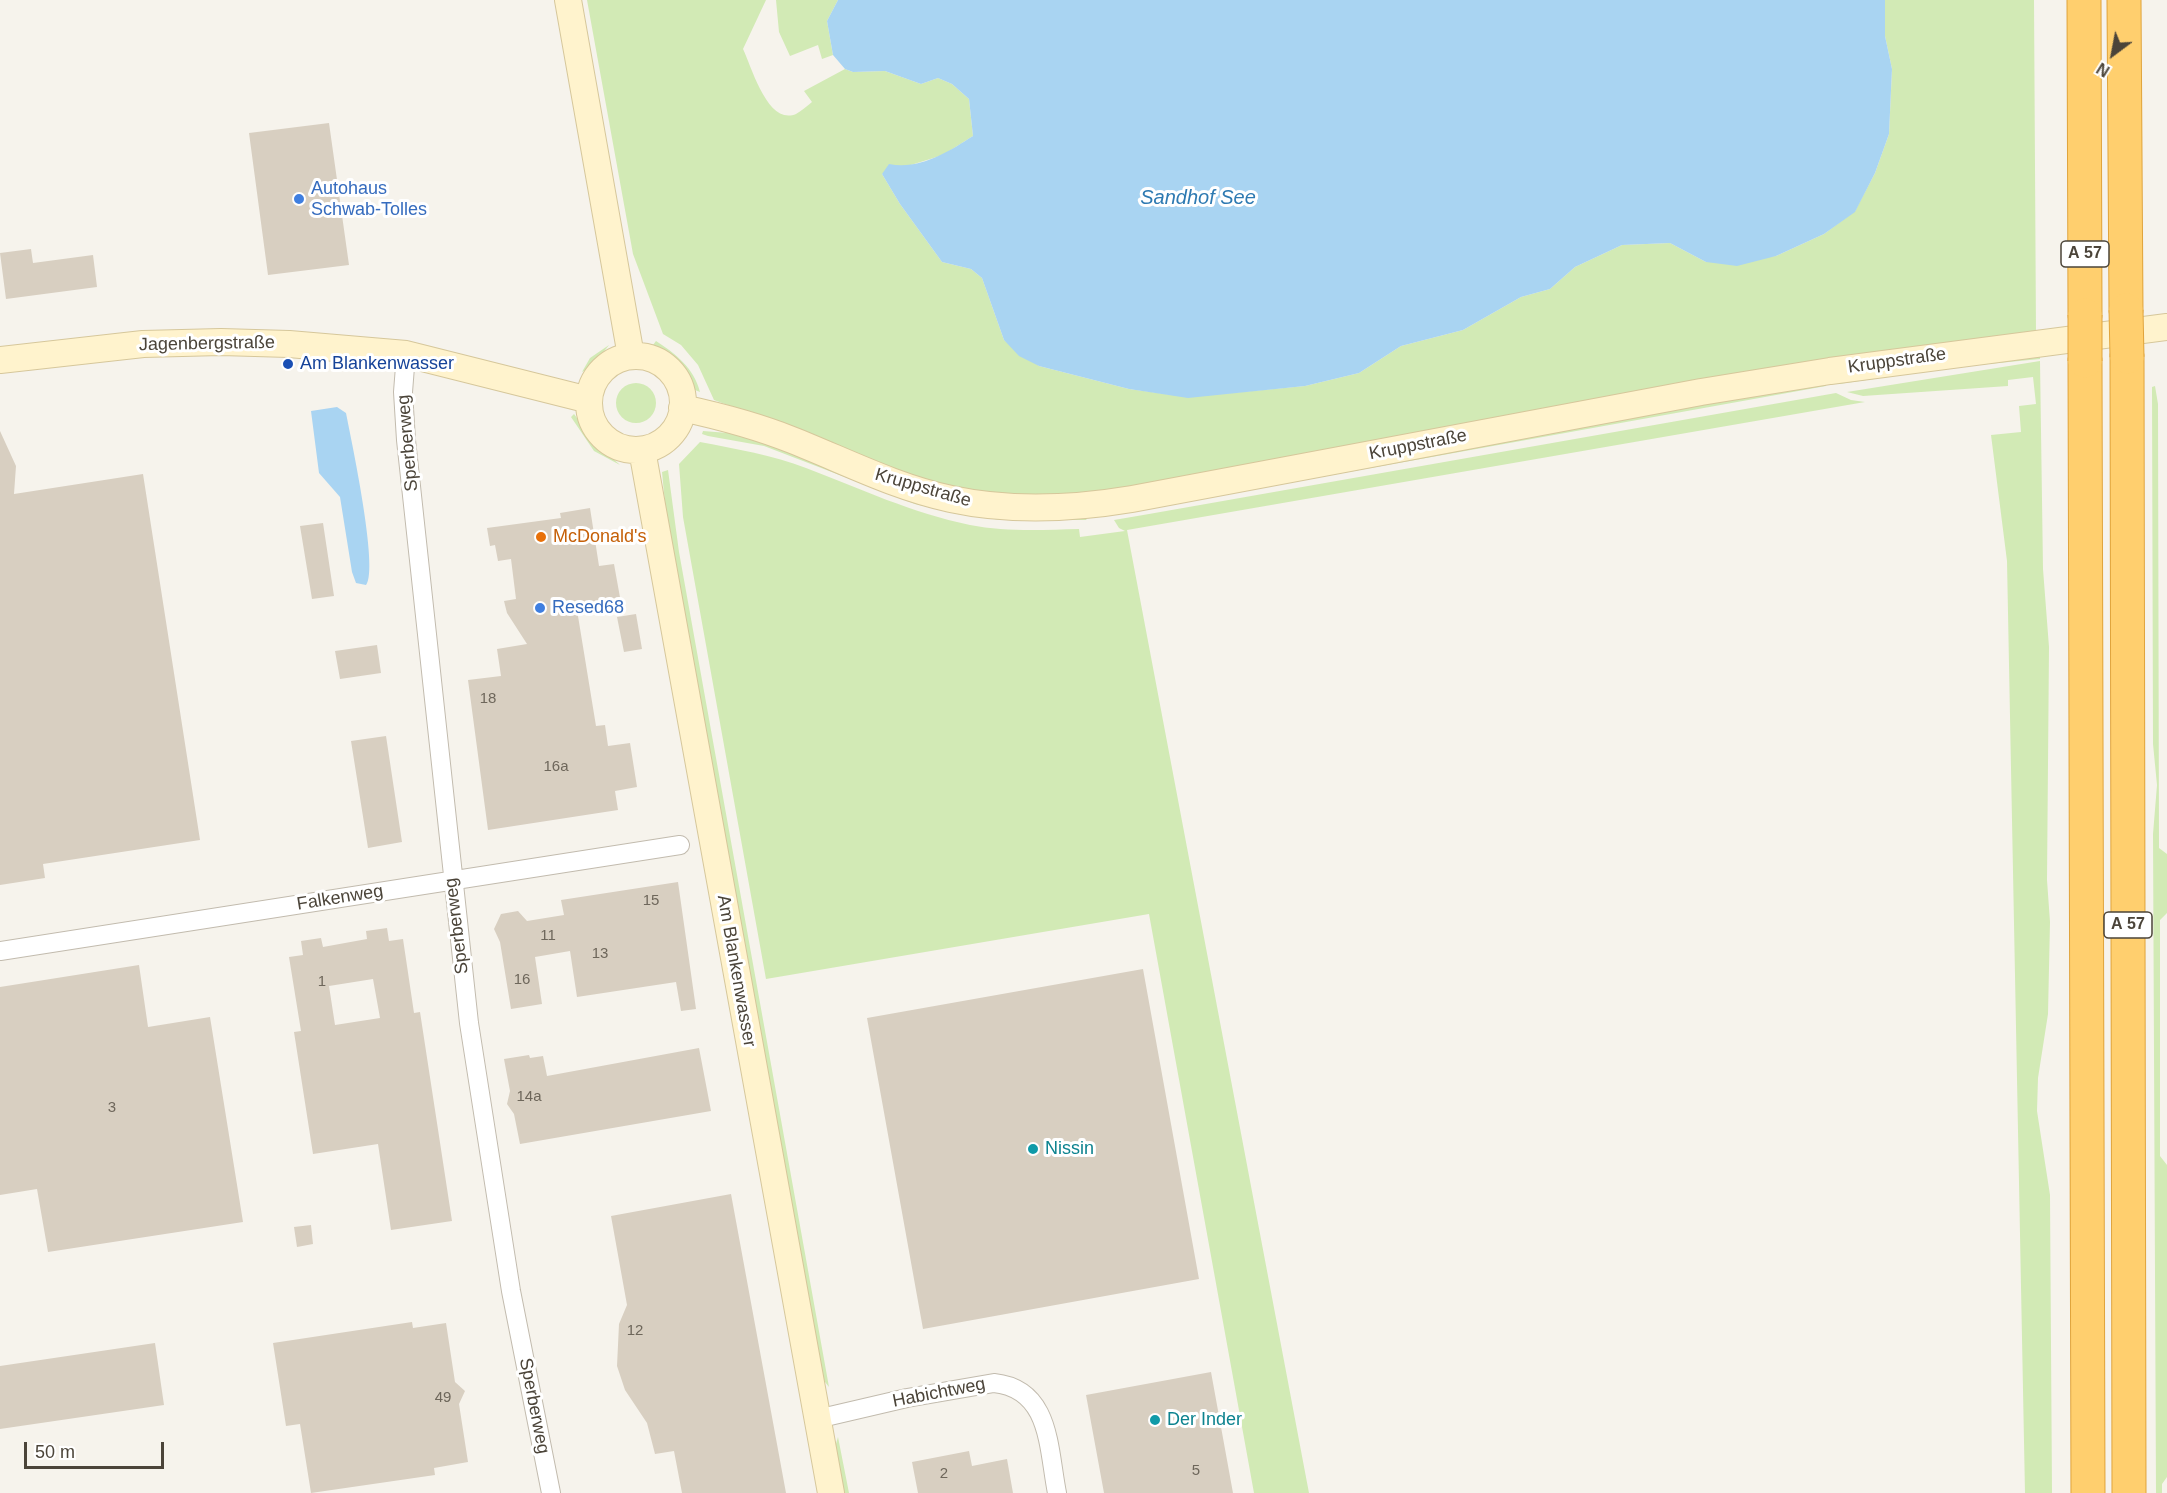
<!DOCTYPE html>
<meta charset="utf-8">
<style>
body{margin:0}
#map{position:relative;width:2167px;height:1493px;overflow:hidden;background:#f6f3ec;font-family:Arial,sans-serif}
canvas{display:block}
.north{position:absolute;left:2083px;top:24px;width:60px;height:60px;-webkit-text-stroke:4px #fff;paint-order:stroke;rotate:212deg;font-size:16px;font-weight:700;line-height:24px;text-align:center;color:#4b4439}
.north::after{content:'';display:block;margin:auto;width:21px;height:27px;background:#4b4439;clip-path:polygon(50% 0,100% 100%,50% 72%,0 100%)}
.scale{position:absolute;left:24px;top:1442px;width:140px;height:27px;box-sizing:border-box;border:3px solid #4b4439;border-top:0;padding-left:8px;font-size:18px;line-height:21px;white-space:nowrap;color:#4b4439;-webkit-text-stroke:4px #fff;paint-order:stroke}
</style>
<div id="map">
<canvas width="2167" height="1493"></canvas>
<div class="north">N</div>
<div class="scale">50 m</div>
</div>
<script>
const g = document.querySelector('canvas').getContext('2d');
g.lineJoin = 'round';
function fillPath(path, color) { g.fillStyle = color; g.fill(path, 'evenodd'); }
function stroke(path, color, width, dash) { g.strokeStyle = color; g.lineWidth = width; g.lineCap = dash ? 'butt' : 'round'; g.setLineDash(dash || []); g.stroke(path); }
function drawText(font, color, halo, rows, align = 'center') {
  g.font = font + ' Arial,sans-serif'; g.lineWidth = 6; g.setLineDash([]); g.textBaseline = 'middle'; g.strokeStyle = halo; g.fillStyle = color; for (const [text, x, y, turn = 0] of rows) {
    g.save(); g.translate(x, y); g.rotate((+turn || 0) * Math.PI / 180); g.textAlign = isNaN(turn) ? turn : align; if (halo) g.strokeText(text, 0, 0); g.fillText(text, 0, 0); g.restore();
  }
}
fillPath(new Path2D(`
 M 587,0 L 766,0 L 743,49 C 752,68 768,126 796,114 C 801,111 807,106 812,102 L 804,91 L 845,69 L 853,72 L 885,71 L 921,84 L 938,78 L 952,84 L 969,99 L 973,136 L 943,155 L 882,174 L 900,204 L 942,262 L 971,269 L 982,278 L 1004,340 L 1039,366 L 1129,389 L 1188,397 L 1305,386 L 1359,373 L 1401,346 L 1463,330 L 1521,297 L 1550,289 L 1575,267 L 1622,245 L 1670,243 L 1706,262 L 1776,256 L 1824,234 L 1855,211 L 1875,173 L 1889,134 L 1892,69 L 1885,36 L 1885,0 L 2034,0 L 2036,334 L 1143,487 C 1106,491 1066,500 1029,499 C 945,496 873,458 796,429 C 769,418 741,410 714,400 L 698,365 L 681,345 L 663,334 L 633,254 Z
 M 776,0 L 838,0 L 827,21 L 833,55 L 822,59 L 818,45 L 790,56 L 779,32 Z
 M 656,341 C 676,354 694,368 700,392 L 695,390 L 681,369 L 653,345 Z
 M 609,345 L 592,367 L 582,372 L 590,358 Z
 M 2040,354 L 2040,359 L 1957,367 L 1839,384 L 1838,379 Z
 M 2040,361 L 2043,569 L 2049,647 L 2047,880 L 2050,922 L 2048,1014 L 2038,1078 L 2037,1111 L 2050,1195 L 2052,1493 L 2025,1493 L 2007,561 L 1991,435 L 2021,432 L 2019,406 L 2036,404 L 2033,377 L 2008,380 L 2008,386 L 1863,396 L 1847,392 Z
 M 1825,381 L 1826,386 L 1143,509 Z
 M616 403a20 20 0 1 1 40 0a20 20 0 1 1-40 0Z
 M 2155,386 L 2158,404 L 2159,848 L 2167,854 L 2167,913 L 2160,920 L 2160,1156 L 2167,1165 L 2167,1477 L 2162,1484 L 2162,1493 L 2156,1493 L 2153,834 L 2157,785 L 2153,744 L 2152,387 Z
 M 1836,393 L 1851,400 L 1865,402 L 1127,530 L 1309,1493 L 1254,1493 L 1149,914 L 766,979 L 683,517 L 679,464 L 700,442 C 736,449 773,455 806,468 C 861,489 912,513 970,525 C 1005,532 1042,530 1079,529 L 1080,537 L 1125,531 L 1119,528 L 1114,520 L 1149,514 Z
 M 574,414 L 595,442 L 620,465 L 594,451 L 571,417 Z
 M 703,431 L 728,433 L 771,444 L 818,461 L 1081,515 L 1087,520 L 1001,520 L 957,514 L 915,504 L 764,446 L 708,436 L 702,434 Z
 M 668,470 L 679,552 L 829,1387 L 821,1377 L 667,524 L 662,472 Z
 M 838,1437 L 849,1493 L 841,1493 L 835,1447 Z`), '#d2eab5');
fillPath(new Path2D(`
 M 838,0 L 1885,0 L 1885,36 L 1892,69 L 1889,134 L 1875,173 L 1855,212 L 1824,234 L 1776,256 L 1737,266 L 1706,262 L 1670,243 L 1622,245 L 1575,267 L 1550,289 L 1521,297 L 1463,330 L 1401,346 L 1359,373 L 1305,386 L 1188,398 L 1129,389 L 1039,366 L 1019,356 L 1004,340 L 982,278 L 971,269 L 942,262 L 900,204 L 882,174 L 889,164 C 920,170 948,152 973,136 L 969,99 L 952,84 L 938,78 L 921,84 L 885,71 L 853,72 L 845,69 L 833,55 L 827,21 Z
 M 337,407 L 346,413 C 351,439 379,569 366,585 L 356,583 L 352,572 L 340,497 L 319,473 L 311,411 Z`), '#a9d4f2');
fillPath(new Path2D(`
 M 329,123 L 349,265 L 268,275 L 249,133 Z
 M 31,249 L 33,263 L 93,255 L 97,287 L 6,299 L 0,253 Z
 M 0,431 L 16,466 L 14,494 L 143,474 L 200,840 L 43,864 L 45,878 L 0,885 Z
 M 590,508 L 599,566 L 614,564 L 621,603 L 577,610 L 596,726 L 605,725 L 608,746 L 630,743 L 637,787 L 615,791 L 618,810 L 488,830 L 468,680 L 501,676 L 497,649 L 527,644 L 507,613 L 504,601 L 516,599 L 511,559 L 498,561 L 495,545 L 490,546 L 487,528 L 561,518 L 560,513 Z
 M 323,523 L 334,596 L 312,599 L 300,526 Z
 M 636,614 L 642,649 L 624,652 L 617,617 Z
 M 377,645 L 381,673 L 340,679 L 335,651 Z
 M 386,736 L 402,842 L 368,848 L 351,741 Z
 M 678,882 L 696,1009 L 681,1011 L 676,982 L 577,997 L 570,951 L 535,957 L 542,1004 L 511,1009 L 500,942 L 494,929 L 501,914 L 518,911 L 527,921 L 564,915 L 561,900 Z
 M 387,928 L 389,941 L 403,939 L 414,1013 L 420,1012 L 452,1221 L 391,1230 L 378,1144 L 313,1154 L 294,1032 L 301,1031 L 289,957 L 303,955 L 301,941 L 321,938 L 323,947 L 367,939 L 366,931 ZM 373,979 L 380,1018 L 335,1025 L 329,986 Z
 M 139,965 L 148,1027 L 210,1017 L 243,1222 L 48,1252 L 37,1189 L 0,1195 L 0,987 Z
 M 1143,969 L 1199,1279 L 923,1329 L 867,1018 Z
 M 699,1048 L 711,1111 L 520,1144 L 514,1114 L 507,1104 L 510,1091 L 504,1059 L 529,1055 L 530,1058 L 543,1056 L 547,1076 Z
 M 731,1194 L 786,1493 L 682,1493 L 674,1451 L 655,1454 L 647,1423 L 625,1390 L 617,1366 L 619,1324 L 627,1305 L 611,1216 Z
 M 311,1225 L 313,1244 L 297,1247 L 294,1227 Z
 M 412,1322 L 413,1328 L 446,1323 L 455,1382 L 465,1391 L 459,1404 L 468,1462 L 434,1468 L 435,1475 L 311,1493 L 300,1424 L 286,1426 L 273,1343 Z
 M 155,1343 L 164,1405 L 0,1429 L 0,1366 Z
 M 1211,1372 L 1233,1493 L 1104,1493 L 1086,1395 Z
 M 969,1451 L 972,1466 L 1007,1459 L 1013,1493 L 918,1493 L 912,1462 Z`), '#d8cfc1');
const street = new Path2D(`
 M 406,354 L 403,392 L 406,440 L 469,1023 L 511,1291 L 551,1493
 M 0,951 L 680,845
 M 817,1419 L 907,1398 L 994,1383 C 1051,1389 1048,1448 1057,1493`);
const secondary = new Path2D(`
 M 568,0 L 631,356
 M589 403a47 47 0 1 1 94 0a47 47 0 1 1-94 0Z
 M 0,360 L 143,344 L 221,342 L 289,344 L 406,354 L 589,400
 M 682,408 C 719,416 757,426 792,440 C 845,461 895,487 951,499 C 1011,512 1072,509 1132,499 L 1701,392 L 1830,371 L 2167,327
 M 642,450 L 831,1493`);
const highway = new Path2D(`
 M 2084,0 L 2085,315
 M 2124,0 L 2126,310
 M 2127,357 L 2129,1493
 M 2085,361 L 2088,1493`);
stroke(street, '#c2bbae', 20);
stroke(secondary, '#d6c79b', 28);
stroke(highway, '#e0a43c', 35);
stroke(street, '#fff', 18);
stroke(secondary, '#fff3cd', 26);
stroke(highway, '#ffcf6e', 33);
const highwayBridge = new Path2D(`
 M 2126,310 L 2127,357
 M 2085,361 L 2085,315`);
stroke(highwayBridge, '#e0a43c', 35, []);
stroke(highwayBridge, '#ffcf6e', 33);
for (const [x, y, r, color] of [
 [299,199,6,"#3f7fe0"],
 [288,364,6,"#1a4fb4"],
 [541,537,6,"#e8710a"],
 [540,608,6,"#3f7fe0"],
 [1033,1149,6,"#0f9aa8"],
 [1155,1420,6,"#0f9aa8"]
]) { const dot = new Path2D(); dot.arc(x, y, r, 0, 2 * Math.PI); g.fillStyle = color; g.fill(dot); stroke(dot, '#fff', 2); }
drawText('15px', '#6e675b', null, [
 ["18",488,699],
 ["16a",556,767],
 ["15",651,901],
 ["11",548,936],
 ["13",600,954],
 ["16",522,980],
 ["1",322,982],
 ["14a",529,1097],
 ["3",112,1108],
 ["12",635,1331],
 ["49",443,1398],
 ["5",1196,1471],
 ["2",944,1474]
]);
for (const [x, y, w] of [
 [2085,254,48],
 [2128,925,48]
]) { const box = new Path2D(); box.roundRect(x - w / 2, y - 13, w, 26, 4.5); g.fillStyle = '#fff'; g.fill(box); stroke(box, '#4b4439', 1.5); }
drawText('bold 16px', '#4b4439', null, [
 ["A 57",2085,254],
 ["A 57",2128,925]
]);
drawText('18px', '#366cbe', '#fff', [
 ["Autohaus",311,189],
 ["Schwab-Tolles",311,210],
 ["Resed68",552,608]
], 'left');
drawText('18px', '#4b4439', '#fff', [
 ["Jagenbergstraße",207,344,-1],
 ["Kruppstraße",1897,361,-8],
 ["Sperberweg",408,443,-95],
 ["Kruppstraße",1418,445,-11],
 ["Kruppstraße",923,488,16],
 ["Falkenweg",340,898,-9],
 ["Sperberweg",457,926,-97],
 ["Am Blankenwasser",736,971,80],
 ["Habichtweg",939,1393,-11],
 ["Sperberweg",534,1406,79]
]);
drawText('18px', '#164399', '#fff', [
 ["Am Blankenwasser",300,364]
], 'left');
drawText('18px', '#c56008', '#fff', [
 ["McDonald's",553,537]
], 'left');
drawText('18px', '#0d838f', '#fff', [
 ["Nissin",1045,1149],
 ["Der Inder",1167,1420]
], 'left');
drawText('italic 20px', '#2e7ab2', '#fff', [
 ["Sandhof See",1198,198]
]);
</script>
